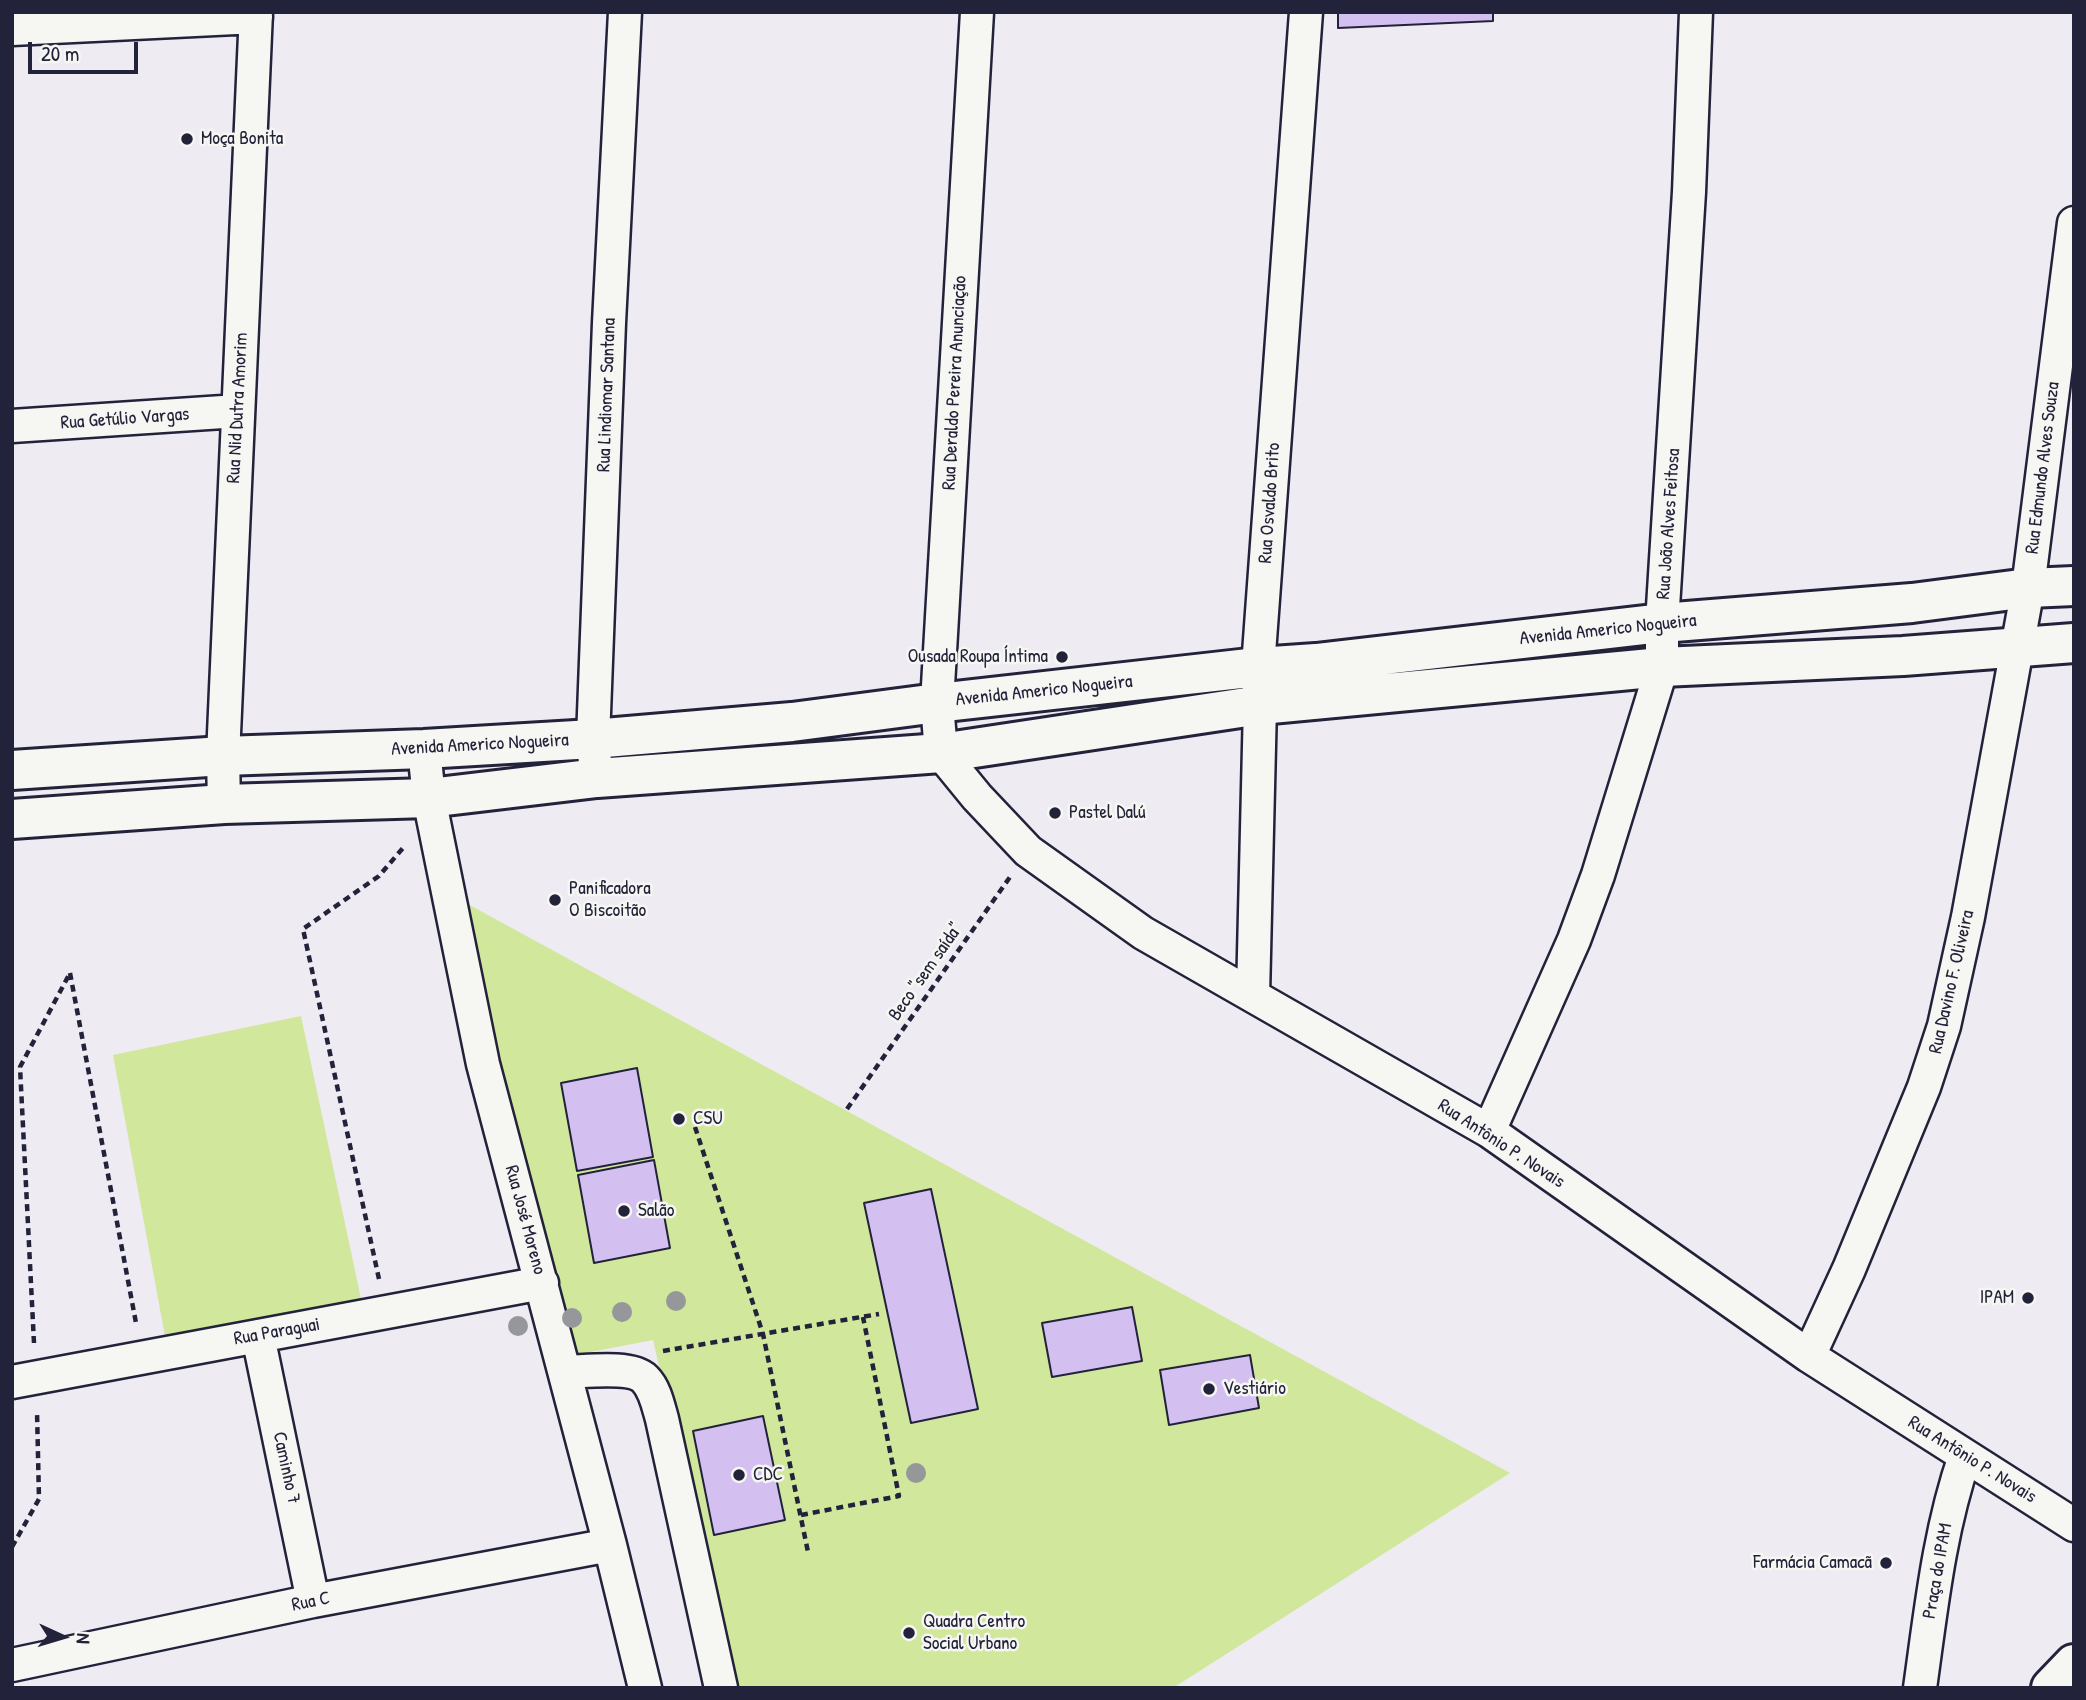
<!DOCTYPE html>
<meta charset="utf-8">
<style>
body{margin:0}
#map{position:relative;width:2086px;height:1700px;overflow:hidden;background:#efebf2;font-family:"Patrick Hand",sans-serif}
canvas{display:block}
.frame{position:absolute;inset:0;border:14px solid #22223b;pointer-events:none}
.north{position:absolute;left:28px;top:1602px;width:70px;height:70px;-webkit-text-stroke:5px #f6f6f2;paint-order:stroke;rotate:94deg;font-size:19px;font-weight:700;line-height:28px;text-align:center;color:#22223b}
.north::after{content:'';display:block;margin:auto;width:24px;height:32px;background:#22223b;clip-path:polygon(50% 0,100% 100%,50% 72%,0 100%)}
.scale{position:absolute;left:28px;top:42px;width:110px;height:32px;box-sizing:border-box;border:4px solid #22223b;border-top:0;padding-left:9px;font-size:21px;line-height:24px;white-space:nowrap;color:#22223b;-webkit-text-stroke:5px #f6f6f2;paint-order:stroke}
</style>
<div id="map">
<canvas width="2086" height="1700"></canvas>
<div class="frame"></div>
<div class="north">N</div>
<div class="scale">20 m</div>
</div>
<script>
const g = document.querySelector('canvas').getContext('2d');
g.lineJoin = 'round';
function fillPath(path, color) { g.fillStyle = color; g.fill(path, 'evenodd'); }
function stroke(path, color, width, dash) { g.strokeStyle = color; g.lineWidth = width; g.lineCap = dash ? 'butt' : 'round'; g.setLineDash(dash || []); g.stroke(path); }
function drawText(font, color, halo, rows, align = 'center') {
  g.font = font + ' "Patrick Hand",sans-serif'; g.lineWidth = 5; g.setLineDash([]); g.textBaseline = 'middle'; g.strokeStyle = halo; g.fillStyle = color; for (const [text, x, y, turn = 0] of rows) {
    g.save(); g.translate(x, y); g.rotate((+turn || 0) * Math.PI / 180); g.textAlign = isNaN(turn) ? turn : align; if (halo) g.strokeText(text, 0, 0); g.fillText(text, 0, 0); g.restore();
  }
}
fillPath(new Path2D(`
 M 455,897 L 1510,1473 L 1173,1688 L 733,1688 L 653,1340 L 544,1361 Z
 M 301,1016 L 364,1313 L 167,1347 L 113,1055 Z`), '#d0e79c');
const building = new Path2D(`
 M 1338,12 L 1493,12 L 1493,21 L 1338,28 Z
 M 637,1068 L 653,1157 L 577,1171 L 561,1083 Z
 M 654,1160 L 670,1248 L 594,1263 L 578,1175 Z
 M 931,1189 L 978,1409 L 911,1423 L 864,1203 Z
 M 1132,1307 L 1142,1361 L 1052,1377 L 1042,1323 Z
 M 1250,1355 L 1259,1408 L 1169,1425 L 1160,1370 Z
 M 763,1416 L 785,1520 L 714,1535 L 693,1431 Z`);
fillPath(building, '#d3c0f1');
stroke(building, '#22223b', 2);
const minor = new Path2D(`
 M 977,12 L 937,703 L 941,753 L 977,797 L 1028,851 L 1143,933 L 1489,1131 L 1809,1356 L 2074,1525
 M 12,29 L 256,17
 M 12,426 L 238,411
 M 424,749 L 429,798 L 483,1064 L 610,1545 L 645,1688
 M 595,763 L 593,739 L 609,323 L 625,12
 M 224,804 L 223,756 L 256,12
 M 1253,995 L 1260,705 L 1258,667 L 1306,12
 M 1489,1131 L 1574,940 L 1598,875 L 1662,667 L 1662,623 L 1689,192 L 1696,12
 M 258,1336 L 313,1601
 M 1809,1356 L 1849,1269 L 1924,1087 L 1944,1026 L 1968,917 L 2028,588 L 2074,223
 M 565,1372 C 583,1372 631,1365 645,1379 C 655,1389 658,1405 662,1419 L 721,1688
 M 12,1382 L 542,1283
 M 12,1665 L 313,1601 L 610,1545
 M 1920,1688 C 1931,1610 1939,1531 1965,1456`);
const tertiary = new Path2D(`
 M 12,770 L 223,756 L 424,749 L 593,739 L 792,722 L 937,703 L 1258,667 L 1316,663 L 1662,623 L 1912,603 L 2028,588 L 2074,586
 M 12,819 L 224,804 L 429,798 L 597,778 L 941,753 L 1260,705 L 1662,667 L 1903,656 L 2074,643
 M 2051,1688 L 2074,1664`);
stroke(minor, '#22223b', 37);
stroke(tertiary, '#22223b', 44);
stroke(new Path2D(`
 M 70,973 L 136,1323
 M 847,1109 L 1010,877
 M 695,1127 L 763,1334 L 808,1552
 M 379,1279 L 303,929 L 379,876 L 403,848
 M 34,1343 L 20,1067 L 70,973
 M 663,1351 L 879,1314
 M 801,1515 L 899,1496 L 863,1317
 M 12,1547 L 39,1499 L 37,1411`), '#22223b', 4.5, [7, 5]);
stroke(minor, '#f6f6f2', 32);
stroke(tertiary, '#f6f6f2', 38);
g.fillStyle = '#96979b';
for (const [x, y] of [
 [676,1301],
 [622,1312],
 [572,1318],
 [518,1326],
 [916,1473]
]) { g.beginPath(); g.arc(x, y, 10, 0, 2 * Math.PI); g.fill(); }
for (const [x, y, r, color] of [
 [187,139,7,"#22223b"],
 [1062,657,7,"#22223b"],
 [1055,813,7,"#22223b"],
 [555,900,7,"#22223b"],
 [679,1119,7,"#22223b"],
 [624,1211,7,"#22223b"],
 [2028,1298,7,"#22223b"],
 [1209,1389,7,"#22223b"],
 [739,1475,7,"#22223b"],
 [1886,1563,7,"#22223b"],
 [909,1633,7,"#22223b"]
]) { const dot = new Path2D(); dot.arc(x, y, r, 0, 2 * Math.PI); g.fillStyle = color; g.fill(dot); stroke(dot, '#f6f6f2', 2.5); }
drawText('19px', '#22223b', '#f6f6f2', [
 ["Moça Bonita",201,139],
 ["Ousada Roupa Íntima",1048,657,"right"],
 ["Pastel Dalú",1069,813],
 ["Panificadora",569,889],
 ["O Biscoitão",569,911],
 ["CSU",693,1119],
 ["Salão",638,1211],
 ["IPAM",2014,1298,"right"],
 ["Vestiário",1223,1389],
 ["CDC",753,1475],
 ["Farmácia Camacã",1872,1563,"right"],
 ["Quadra Centro",923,1622],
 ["Social Urbano",923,1644]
], 'left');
drawText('19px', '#22223b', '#f6f6f2', [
 ["Rua Deraldo Pereira Anunciação",955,383,-87],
 ["Rua Lindiomar Santana",607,395,-88],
 ["Rua Nid Dutra Amorim",238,408,-87],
 ["Rua Getúlio Vargas",125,419,-4],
 ["Rua Edmundo Alves Souza",2043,468,-83],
 ["Rua Osvaldo Brito",1270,503,-86],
 ["Rua João Alves Feitosa",1669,524,-86],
 ["Avenida Americo Nogueira",1608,630,-6],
 ["Avenida Americo Nogueira",1044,691,-6],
 ["Avenida Americo Nogueira",480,745,-3],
 ["Beco \"sem saída\"",926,972,-55],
 ["Rua Davino F. Oliveira",1952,982,-77],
 ["Rua Antônio P. Novais",1501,1144,33],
 ["Rua José Moreno",525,1220,75],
 ["Rua Paraguai",277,1332,-10],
 ["Rua Antônio P. Novais",1972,1460,32],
 ["Caminho 7",286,1468,78],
 ["Praça do IPAM",1938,1571,-80],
 ["Rua C",311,1602,-11]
]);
</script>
